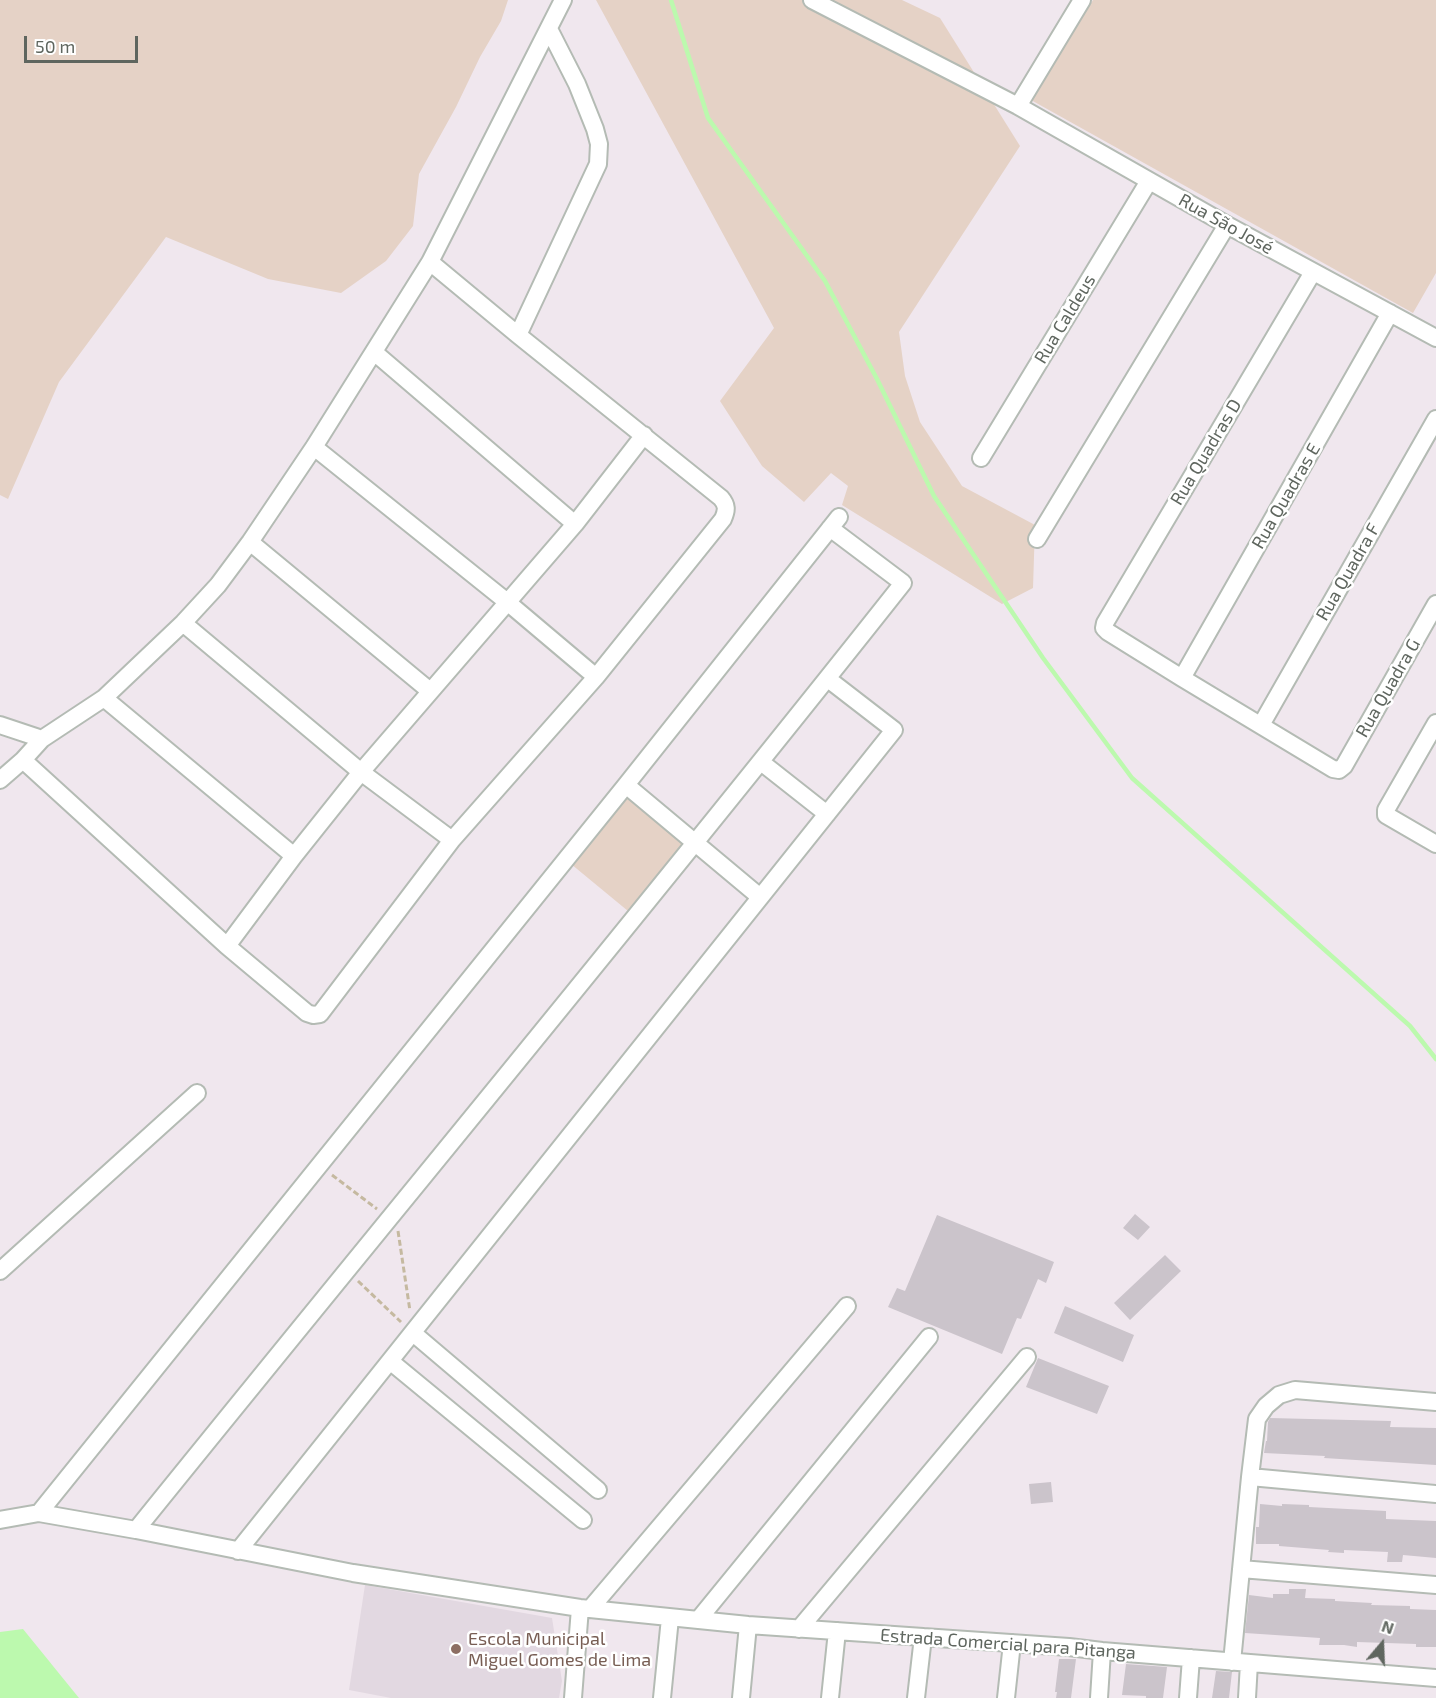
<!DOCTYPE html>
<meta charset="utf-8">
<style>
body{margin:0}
#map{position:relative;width:1436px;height:1698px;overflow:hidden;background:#f0e7ee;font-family:"Exo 2",sans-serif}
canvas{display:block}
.north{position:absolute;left:1352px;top:1614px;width:60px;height:60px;-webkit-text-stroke:4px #fff;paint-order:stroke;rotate:19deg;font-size:16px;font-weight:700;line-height:24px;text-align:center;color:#5f665f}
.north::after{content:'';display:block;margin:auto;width:21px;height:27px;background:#5f665f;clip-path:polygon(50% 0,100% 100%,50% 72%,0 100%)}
.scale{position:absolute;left:24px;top:36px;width:114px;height:27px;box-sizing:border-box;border:3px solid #5f665f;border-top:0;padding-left:8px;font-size:18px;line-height:21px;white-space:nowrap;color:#5f665f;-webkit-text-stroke:4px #fff;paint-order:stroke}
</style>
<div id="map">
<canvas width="1436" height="1698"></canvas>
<div class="north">N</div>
<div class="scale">50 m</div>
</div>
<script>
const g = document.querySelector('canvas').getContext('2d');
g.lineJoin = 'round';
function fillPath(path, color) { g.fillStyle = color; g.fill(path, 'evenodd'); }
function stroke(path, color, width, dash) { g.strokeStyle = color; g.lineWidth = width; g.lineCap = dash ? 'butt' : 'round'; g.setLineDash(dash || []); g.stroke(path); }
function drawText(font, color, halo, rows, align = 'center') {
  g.font = font + ' "Exo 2",sans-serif'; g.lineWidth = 5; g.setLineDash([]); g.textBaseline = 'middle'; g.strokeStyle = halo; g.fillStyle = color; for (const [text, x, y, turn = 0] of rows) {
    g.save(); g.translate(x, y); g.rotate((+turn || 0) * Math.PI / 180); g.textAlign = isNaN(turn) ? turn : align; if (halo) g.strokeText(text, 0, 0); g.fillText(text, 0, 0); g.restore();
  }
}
fillPath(new Path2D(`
 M 365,1585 L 552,1618 L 562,1681 L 559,1698 L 391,1698 L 349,1690 Z`), '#e2d8e1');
fillPath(new Path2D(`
 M 0,0 L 508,0 L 501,21 L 480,57 L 456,107 L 419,174 L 413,226 L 386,261 L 341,293 L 268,279 L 166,237 L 59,382 L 8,499 L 0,495 Z
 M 596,0 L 902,0 L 940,18 L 1020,146 L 899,332 L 905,376 L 920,422 L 962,486 L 1035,525 L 1033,588 L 1002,604 L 842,505 L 848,486 L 831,473 L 804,502 L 762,466 L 720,401 L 774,328 Z
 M 1093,0 L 1436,0 L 1436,273 L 1413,313 L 1031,100 Z
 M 627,796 L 684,842 L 628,911 L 571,864 Z`), '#e5d2c6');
fillPath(new Path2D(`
 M 23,1629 L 79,1698 L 0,1698 L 0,1632 Z`), '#bcf9ae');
stroke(new Path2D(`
 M 671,0 L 708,118 L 825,281 L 877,379 L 934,496 L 1043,658 L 1132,778 L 1410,1026 L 1436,1059`), '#bcf9ae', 4.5);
fillPath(new Path2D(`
 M 1135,1214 L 1150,1227 L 1138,1240 L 1123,1228 Z
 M 937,1215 L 1054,1262 L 1046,1283 L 1038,1279 L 1021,1319 L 1017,1318 L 1002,1354 L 888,1307 L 897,1288 L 905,1291 Z
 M 1165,1255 L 1181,1271 L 1130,1320 L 1114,1303 Z
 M 1065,1306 L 1134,1335 L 1123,1362 L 1054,1333 Z
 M 1038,1358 L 1109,1386 L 1097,1414 L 1026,1387 Z
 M 1270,1418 L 1391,1421 L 1390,1427 L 1436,1428 L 1436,1465 L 1324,1458 L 1325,1456 L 1264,1453 L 1266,1441 L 1267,1441 L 1268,1422 Z
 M 1051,1482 L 1053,1502 L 1031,1504 L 1029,1484 Z
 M 1260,1504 L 1282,1506 L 1282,1504 L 1309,1505 L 1309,1507 L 1386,1511 L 1386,1519 L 1436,1521 L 1436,1558 L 1403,1555 L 1402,1562 L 1387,1562 L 1388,1552 L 1344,1550 L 1344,1553 L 1328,1552 L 1329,1550 L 1279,1546 L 1279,1544 L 1256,1544 L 1256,1527 L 1259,1527 Z
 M 1289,1589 L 1306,1589 L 1305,1598 L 1335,1599 L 1335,1601 L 1372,1603 L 1371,1605 L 1410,1606 L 1410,1609 L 1436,1610 L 1436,1647 L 1416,1647 L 1416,1644 L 1357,1642 L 1357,1647 L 1344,1645 L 1319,1645 L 1320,1638 L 1245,1633 L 1249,1595 L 1273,1598 L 1273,1594 L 1289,1594 Z
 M 1059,1659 L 1076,1659 L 1071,1698 L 1056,1698 L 1057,1692 L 1055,1692 Z
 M 1126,1664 L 1167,1667 L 1163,1698 L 1146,1698 L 1146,1696 L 1122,1695 Z
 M 1216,1671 L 1232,1672 L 1229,1698 L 1212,1698 Z`), '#cbc4cb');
const minor = new Path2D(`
 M 812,0 L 1018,106 L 1227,225 L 1436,338
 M 1018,106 L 1082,0
 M 1313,272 L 1105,623 L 1104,628 L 1108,632 L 1182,678 L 1333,769 L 1339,770 L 1344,766 L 1436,604
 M 518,335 L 598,164 L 599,144 L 595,129 L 577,84 L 549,29
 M 374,352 L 575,524
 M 314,447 L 506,601 L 596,677
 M 981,458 L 1149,181
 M 1037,539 L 1227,225
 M 250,542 L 430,691
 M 183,623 L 361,772 L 452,840
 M 1182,678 L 1390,313
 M 104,698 L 294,856
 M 1436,723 L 1386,810 L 1386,815 L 1436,844
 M 0,725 L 42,739
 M 1261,725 L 1436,419
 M 23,760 L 227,946 L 307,1013 L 313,1015 L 320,1014 L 452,840 L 596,677 L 723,519 C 727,510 727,505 721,498 L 518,335 L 430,262
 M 761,762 L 827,814
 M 0,780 L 23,760 L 42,739 L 104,698 L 183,623 L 218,585 L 250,542 L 314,447 L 430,262 L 563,0
 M 626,785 L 760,897
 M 227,946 L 294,856 L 361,772 L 575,524 L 644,435
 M 0,1271 L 197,1093
 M 413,1333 L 598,1490
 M 390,1361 L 583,1520
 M 1250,1477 L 1436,1494
 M 39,1513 L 626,785 L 839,517
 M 0,1520 L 39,1513 L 136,1530 L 353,1573 L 580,1608 L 748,1625 L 1069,1647 L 1102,1651 L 1436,1678
 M 136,1530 C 391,1214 651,902 903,583 L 830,528
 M 238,1551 L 894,730 L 828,679
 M 1241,1569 L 1436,1585
 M 590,1609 L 847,1306
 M 698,1620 L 929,1337
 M 799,1629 L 1027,1357
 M 1232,1662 L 1250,1477 L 1257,1419 L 1266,1406 L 1279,1395 L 1295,1390 L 1436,1402
 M 573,1698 L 580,1608
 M 662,1698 L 670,1618
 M 741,1698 L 748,1625
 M 830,1698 L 837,1631
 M 916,1698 L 923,1637
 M 1006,1698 L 1012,1643
 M 1099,1698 L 1102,1651
 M 1188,1698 L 1191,1658
 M 1247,1698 L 1249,1663`);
stroke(minor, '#b4bbb4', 20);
stroke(new Path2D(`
 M 332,1175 L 377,1209
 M 398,1231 L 410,1311
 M 358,1281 L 401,1322`), '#c5b9a0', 3, [6, 3]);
stroke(minor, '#fff', 16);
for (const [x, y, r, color] of [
 [456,1649,6,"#8d6e63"]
]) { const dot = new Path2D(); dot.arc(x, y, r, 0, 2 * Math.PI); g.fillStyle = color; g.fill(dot); stroke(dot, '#fff', 2); }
drawText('18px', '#5f665f', '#fff', [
 ["Rua São José",1226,224,29],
 ["Rua Caldeus",1065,319,-59],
 ["Rua Quadras D",1206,452,-59],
 ["Rua Quadras E",1286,496,-60],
 ["Rua Quadra F",1348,572,-60],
 ["Rua Quadra G",1388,688,-60],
 ["Estrada Comercial para Pitanga",1008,1644,4]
]);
drawText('18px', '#785e54', '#fff', [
 ["Escola Municipal",468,1639],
 ["Miguel Gomes de Lima",468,1660]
], 'left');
</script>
